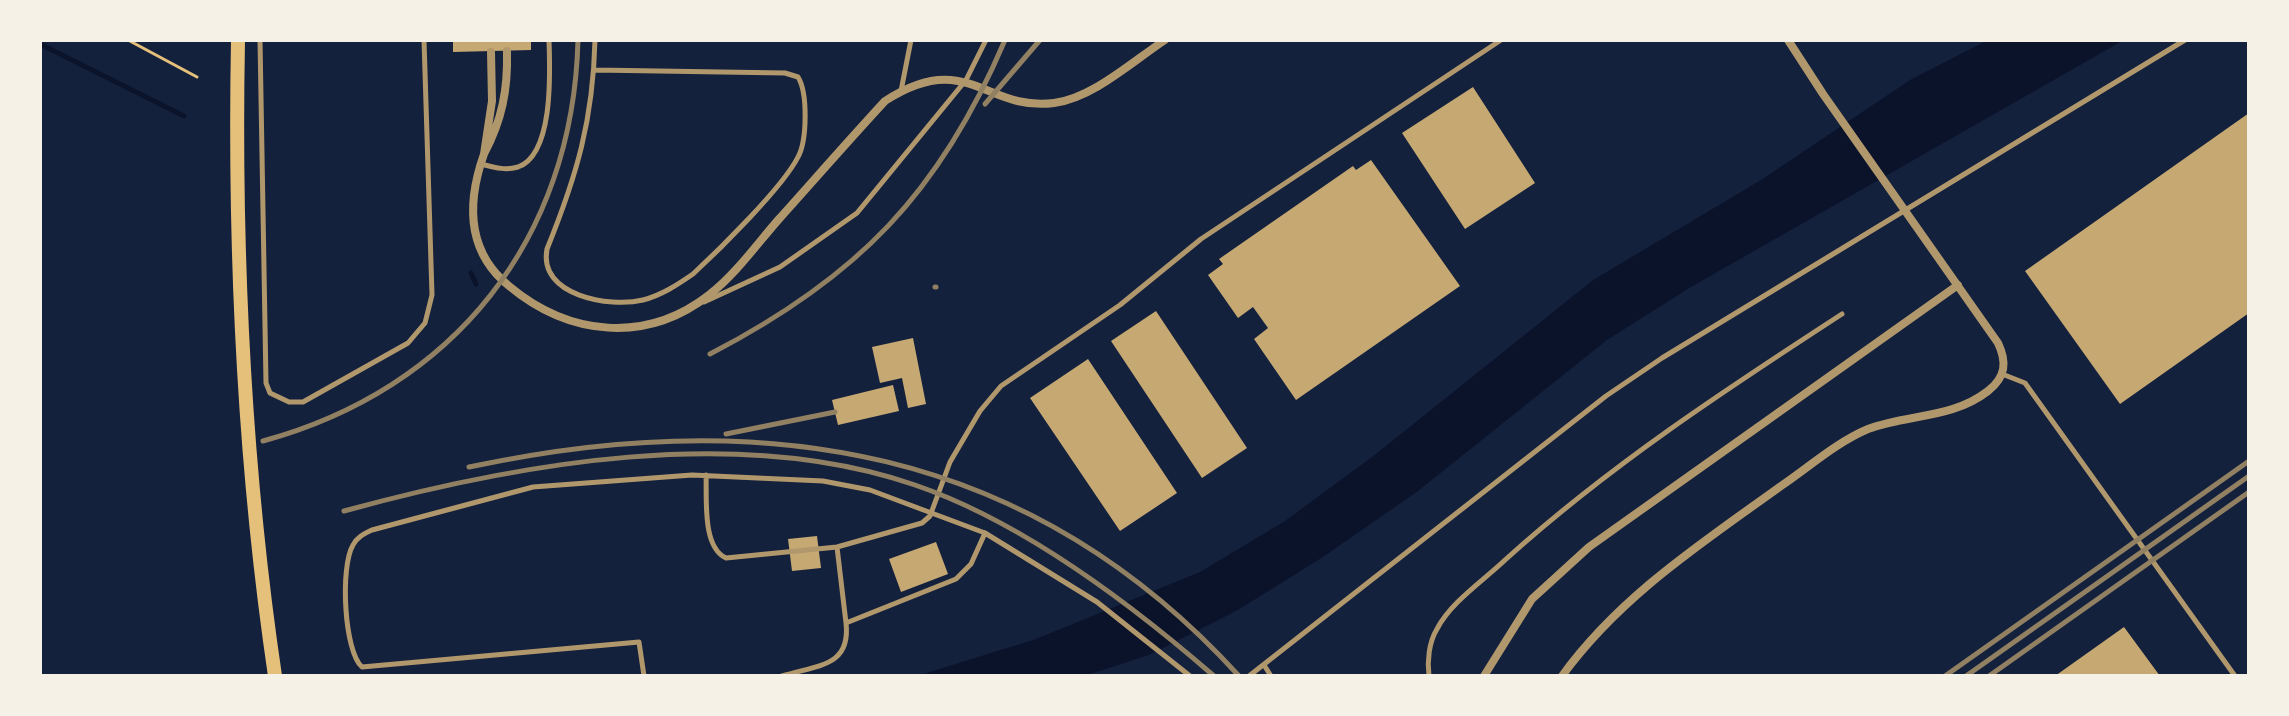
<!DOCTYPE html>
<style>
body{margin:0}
#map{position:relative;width:2289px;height:716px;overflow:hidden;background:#14213d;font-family:"Nunito Sans",sans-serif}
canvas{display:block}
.frame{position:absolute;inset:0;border:42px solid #f6f1e7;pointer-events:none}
</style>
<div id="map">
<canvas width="2289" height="716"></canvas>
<div class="frame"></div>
</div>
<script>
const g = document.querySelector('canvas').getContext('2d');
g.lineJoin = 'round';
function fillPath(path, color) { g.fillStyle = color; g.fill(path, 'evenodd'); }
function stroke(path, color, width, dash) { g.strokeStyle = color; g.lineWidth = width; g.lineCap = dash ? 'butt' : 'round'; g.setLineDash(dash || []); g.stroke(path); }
fillPath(new Path2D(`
 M 1988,40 L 2124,40 L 1691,287 L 1607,340 L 1418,491 L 1323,557 L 1238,610 L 1149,655 L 1084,676 L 917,676 L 1036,639 L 1200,572 L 1285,521 L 1376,454 L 1593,280 L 1761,180 L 1910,80 Z`), '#0b132b');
stroke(new Path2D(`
 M 40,44 L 184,116
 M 471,273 L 476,284`), '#0b132b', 5);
fillPath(new Path2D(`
 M 453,40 L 531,40 L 531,50 L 453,52 Z
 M 1473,87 L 1535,183 L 1465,229 L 1402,133 Z
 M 2249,113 L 2249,313 L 2120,404 L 2025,271 Z
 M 1371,160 L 1460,286 L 1296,400 L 1254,339 L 1268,328 L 1253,307 L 1238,318 L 1208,275 L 1223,264 L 1219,259 L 1353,166 L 1356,170 Z
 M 1156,311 L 1247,448 L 1202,478 L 1111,341 Z
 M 913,338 L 926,404 L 908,408 L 902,378 L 880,383 L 872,347 Z
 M 1088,359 L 1177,493 L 1120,531 L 1030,398 Z
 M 893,385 L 899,411 L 838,425 L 832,400 Z
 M 817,536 L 821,568 L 792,571 L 788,539 Z
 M 936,542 L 948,574 L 901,592 L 889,559 Z
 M 2124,627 L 2160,676 L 2055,676 Z`), '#c6a872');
stroke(new Path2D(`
 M 128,40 L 197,77`), '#e5c07b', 3);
stroke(new Path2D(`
 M 260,40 L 266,383 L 270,393 L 289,402 L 303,402 L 408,343 L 425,323 L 432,295 L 424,40
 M 595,70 L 785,73 L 798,77 C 808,93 807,141 798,157 C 783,187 719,250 693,274 C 677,285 662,295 643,300 C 610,308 538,296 547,249 C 577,175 593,120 595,40
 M 901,91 L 911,40
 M 481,164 C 493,167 505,171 518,167 C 554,154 550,71 549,40
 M 704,302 L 780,267 L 857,213 L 966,80 L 986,40
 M 2002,374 L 2025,383 L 2235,676
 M 706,475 C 707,499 702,547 726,558 L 837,547 L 922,523 L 930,516 L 950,462 L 980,411 L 1001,386 L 1120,305 L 1201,239 L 1501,40
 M 985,533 L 1097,602 L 1190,676
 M 837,547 L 846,623
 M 1264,665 L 1271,676
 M 644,676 L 639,642 L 362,667 C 344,651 340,567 353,545 C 357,537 364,534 372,530 L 533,487 L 692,475 L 823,481 L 870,490 L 985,533 L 971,564 L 956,579 L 846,623 C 851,667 817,665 782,676
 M 1249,676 L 1606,396 L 1662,358 L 2185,40
 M 1429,676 C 1427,661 1429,642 1437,629 C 1451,602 1483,581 1505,560 C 1609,466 1725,390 1842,314`), '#b1986c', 5);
stroke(new Path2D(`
 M 491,52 L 492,101 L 484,154 C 502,120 508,90 507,51
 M 484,154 C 467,202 466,251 509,286 C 569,336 646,344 709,295 C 736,274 757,244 779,219 C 814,180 849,140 885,101 C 967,48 986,112 1054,103 C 1093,98 1133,61 1165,40
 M 1484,676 L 1532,599 L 1589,547 L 1958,285
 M 1562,676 C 1620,596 1702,543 1781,486 C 1809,467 1837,442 1868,429 C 1908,414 1952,419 1988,391 C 2006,377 2007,362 1998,343 L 1823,94 L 1788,40`), '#b1986c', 8);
stroke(new Path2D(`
 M 238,40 C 234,252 244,466 275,676`), '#e5c07b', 14);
stroke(new Path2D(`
 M 985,104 L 1040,40
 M 935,287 L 936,287
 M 710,354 C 857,278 940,193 1005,40
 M 726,434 L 835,412
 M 263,441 C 454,389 573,239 578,40
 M 469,467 C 763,404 1030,446 1239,676
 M 344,511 C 519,463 738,424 915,485 C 1020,521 1130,603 1214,676
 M 1945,676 L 2249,461
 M 1966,676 L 2249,476
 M 1989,676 L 2249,492`), '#918062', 5);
</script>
